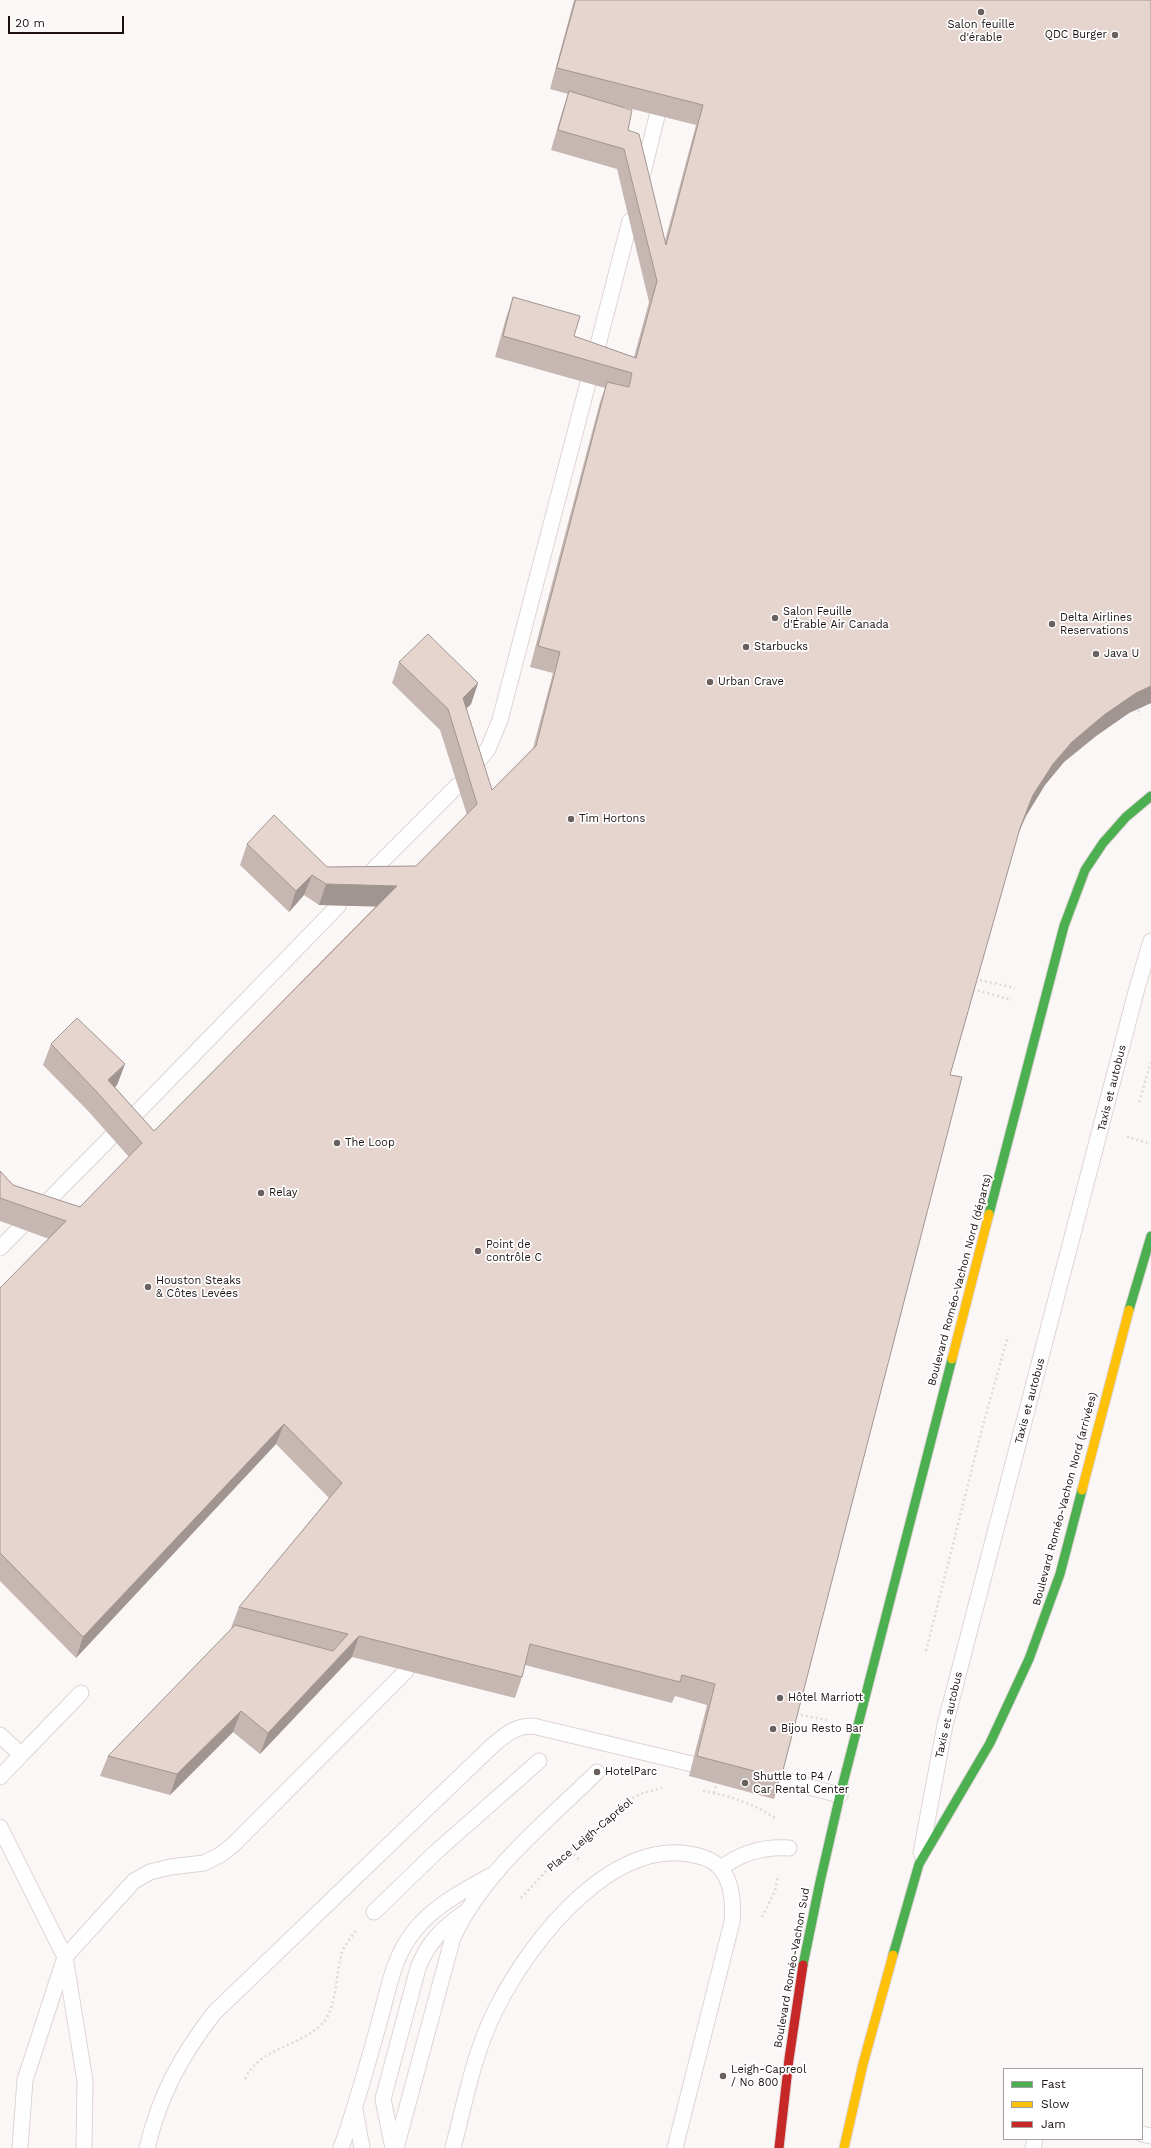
<!DOCTYPE html>
<meta charset="utf-8">
<style>
body{margin:0}
#map{position:relative;width:1151px;height:2148px;overflow:hidden;background:#fcf7f7;font-family:"Work Sans",sans-serif}
canvas{display:block}
.legend{position:absolute;left:1003px;top:2068px;width:140px;height:72px;box-sizing:border-box;background:#fff;border:1px solid #a49f9f;margin:0;padding:5px 7px;list-style:none;font-size:12px;color:#1b0f0f}
.legend li{display:flex;align-items:center;gap:8px;height:20px}
.legend b{width:20px;border:1px solid #a49f9f}
.scale{position:absolute;left:8px;top:16px;width:116px;height:18px;box-sizing:border-box;border:2px solid #1b0f0f;border-top:0;padding-left:5px;font-size:12px;line-height:14px;white-space:nowrap;color:#1b0f0f;-webkit-text-stroke:3px #fff;paint-order:stroke}
</style>
<div id="map">
<canvas width="1151" height="2148"></canvas>
<ul class="legend">
<li><b style="height:5px;background:#4caf50"></b>Fast</li>
<li><b style="height:5px;background:#ffc107"></b>Slow</li>
<li><b style="height:5px;background:#c62828"></b>Jam</li>
</ul>
<div class="scale">20 m</div>
</div>
<script>
const g = document.querySelector('canvas').getContext('2d');
g.lineJoin = 'round';
function stroke(path, color, width, dash) { g.strokeStyle = color; g.lineWidth = width; g.lineCap = dash ? 'butt' : 'round'; g.setLineDash(dash || []); g.stroke(path); }
function fillPath(path, color) { g.fillStyle = color; g.fill(path, 'evenodd'); }
function drawText(font, color, halo, rows, align = 'center') {
  g.font = font + ' "Work Sans",sans-serif'; g.lineWidth = 3.5; g.setLineDash([]); g.textBaseline = 'middle'; g.strokeStyle = halo; g.fillStyle = color; for (const [text, x, y, turn = 0] of rows) {
    g.save(); g.translate(x, y); g.rotate((+turn || 0) * Math.PI / 180); g.textAlign = isNaN(turn) ? turn : align; if (halo) g.strokeText(text, 0, 0); g.fillText(text, 0, 0); g.restore();
  }
}
const lane = new Path2D(`
 M 641,181 L 657,116
 M 593,364 L 630,221
 M 471,770 L 488,749 L 500,720 L 588,383
 M 362,881 L 457,786
 M 124,1126 L 338,906
 M 38,1211 L 111,1137
 M 0,1248 L 20,1228
 M 0,1735 L 21,1755 L 0,1777
 M 21,1755 L 81,1693
 M 779,1779 L 840,1795
 M 0,1827 L 65,1957 L 85,2081 L 84,2148
 M 921,1853 L 945,1725 L 1137,988 L 1151,941
 M 721,1868 C 741,1853 763,1846 789,1848
 M 374,1912 L 436,1852 L 539,1761
 M 355,2110 L 362,2148
 M 1142,2134 L 1151,2136
 M 20,2148 L 25,2080 L 65,1957 L 134,1881 L 150,1872 L 170,1867 L 204,1863 L 220,1855 L 233,1845 L 406,1671
 M 147,2148 C 160,2094 181,2056 214,2013 L 492,1746 C 506,1734 515,1726 533,1726 L 692,1764
 M 341,2148 C 356,2107 367,2066 379,2023 C 387,1995 392,1963 409,1938 C 428,1909 461,1892 490,1876
 M 393,2148 L 383,2099 L 418,1968 C 427,1944 442,1928 464,1913
 M 396,2148 L 453,1937 C 485,1870 545,1823 597,1772
 M 453,2148 C 465,2102 474,2052 496,2009 C 530,1941 617,1827 705,1858 C 732,1868 734,1898 732,1922 L 675,2148
 M 1033,2148 L 1035,2139`);
const fast = new Path2D(`
 M 1103,843 L 1126,817 L 1151,796
 M 1129,1310 L 1151,1236
 M 893,1955 L 919,1864 L 990,1743 L 1029,1659 L 1060,1574 L 1082,1490
 M 803,1965 L 820,1882 L 840,1795`);
const slow = new Path2D(`
 M 1082,1490 L 1129,1310
 M 844,2148 L 863,2064 L 893,1955`);
const jam = new Path2D(`
 M 779,2148 L 789,2059 L 803,1965`);
stroke(lane, '#ded4d4', 17);
stroke(fast, '#ded4d4', 11);
stroke(slow, '#ded4d4', 11);
stroke(jam, '#ded4d4', 11);
stroke(new Path2D(`
 M 1138,710 L 1141,715
 M 980,980 L 1015,988
 M 973,989 L 1012,1000
 M 1139,1102 L 1151,1062
 M 1129,1136 L 1128,1137 L 1151,1144
 M 926,1651 L 983,1425 L 1008,1336
 M 796,1714 L 827,1720
 M 703,1791 C 728,1795 755,1804 776,1819
 M 714,1793 L 717,1784
 M 570,1851 L 581,1861
 M 521,1898 L 550,1867 L 629,1800 L 643,1793 L 662,1788
 M 762,1917 L 775,1891 L 778,1875
 M 245,2079 C 260,2047 300,2047 323,2023 C 337,2007 336,1972 342,1952 C 345,1945 351,1937 356,1931`), '#dddada', 2.5, [2, 3]);
stroke(lane, '#fffefe', 15);
stroke(fast, '#4caf50', 9);
stroke(slow, '#ffc107', 9);
stroke(jam, '#c62828', 9);
const fastBridge = new Path2D(`
 M 989,1214 L 1064,926 L 1085,870 L 1103,843
 M 840,1795 L 952,1359`);
const slowBridge = new Path2D(`
 M 952,1359 L 989,1214`);
stroke(fastBridge, '#ded4d4', 11, []);
stroke(slowBridge, '#ded4d4', 11, []);
stroke(fastBridge, '#4caf50', 9);
stroke(slowBridge, '#ffc107', 9);
fillPath(new Path2D(`
 M 574,0 L 1151,0 L 1151,703 L 1129,713 L 1096,736 L 1064,762 L 1045,785 L 1026,816 L 1017,836 L 950,1075 L 781,1778 L 774,1799 L 689,1776 L 707,1705 L 675,1696 L 672,1703 L 525,1665 L 522,1677 L 515,1698 L 352,1657 L 260,1754 L 233,1732 L 170,1795 L 100,1776 L 108,1756 L 233,1628 L 231,1628 L 239,1607 L 329,1498 L 276,1444 L 76,1658 L 0,1581 L 0,1288 L 49,1239 L 0,1221 L 0,1171 L 13,1185 L 80,1207 L 129,1157 L 89,1112 L 43,1065 L 51,1044 L 125,1064 L 117,1085 L 115,1087 L 154,1131 L 376,906 L 319,905 L 304,895 L 289,912 L 240,865 L 247,844 L 327,867 L 416,866 L 467,815 L 440,730 L 392,683 L 399,662 L 478,683 L 471,704 L 466,708 L 492,790 L 533,748 L 553,673 L 530,667 L 600,402 L 605,388 L 495,357 L 506,318 L 513,297 L 574,336 L 634,357 L 649,302 L 617,169 L 551,150 L 562,112 L 568,94 L 550,89 ZM 624,107 L 696,125 L 665,241 L 628,130 Z`), '#c6b7b2');
fillPath(new Path2D(`
 M 478,683 L 471,704 L 456,719 L 463,698 Z
 M 1151,686 L 1151,703 L 1129,713 L 1096,736 L 1064,762 L 1045,785 L 1026,816 L 1012,848 L 1020,828 L 1033,795 L 1053,764 L 1072,742 L 1104,715 L 1136,693 Z
 M 312,875 L 304,895 L 289,912 L 296,891 Z
 M 326,884 L 397,886 L 389,907 L 319,905 Z
 M 125,1064 L 117,1085 L 103,1098 L 108,1080 Z
 M 284,1424 L 276,1444 L 76,1658 L 83,1637 Z
 M 359,1636 L 352,1657 L 260,1754 L 268,1733 Z
 M 241,1711 L 233,1732 L 170,1795 L 177,1774 Z`), '#a19591');
const building = new Path2D(`
 M 576,0 L 1151,0 L 1151,686 L 1136,693 L 1104,715 L 1072,742 L 1053,764 L 1033,795 L 1020,828 L 950,1075 L 962,1077 L 781,1778 L 697,1756 L 715,1684 L 682,1675 L 680,1682 L 530,1644 L 522,1677 L 359,1636 L 268,1733 L 241,1711 L 177,1774 L 108,1756 L 235,1625 L 333,1651 L 348,1634 L 239,1607 L 342,1483 L 284,1424 L 83,1637 L 0,1553 L 0,1288 L 66,1221 L 0,1198 L 0,1171 L 13,1185 L 80,1207 L 142,1143 L 96,1091 L 51,1044 L 77,1018 L 125,1064 L 108,1080 L 154,1131 L 397,886 L 326,884 L 312,875 L 296,891 L 247,844 L 274,815 L 327,867 L 416,866 L 477,804 L 448,709 L 399,662 L 428,634 L 478,683 L 463,698 L 492,790 L 536,746 L 560,652 L 538,646 L 607,382 L 629,387 L 632,373 L 503,336 L 513,297 L 580,316 L 574,336 L 636,358 L 657,281 L 624,149 L 558,130 L 569,91 L 632,110 L 628,130 L 639,134 L 666,245 L 703,105 L 557,68 Z`);
fillPath(building, '#e6d5cf');
stroke(building, '#a19591', 1);
for (const [x, y, r, color] of [
 [981,12,4,"#6a6060"],
 [1115,35,4,"#6a6060"],
 [775,618,4,"#6a6060"],
 [1052,624,4,"#6a6060"],
 [746,647,4,"#6a6060"],
 [1096,654,4,"#6a6060"],
 [710,682,4,"#6a6060"],
 [571,819,4,"#6a6060"],
 [337,1143,4,"#6a6060"],
 [261,1193,4,"#6a6060"],
 [478,1251,4,"#6a6060"],
 [148,1287,4,"#6a6060"],
 [780,1698,4,"#6a6060"],
 [773,1729,4,"#6a6060"],
 [597,1772,4,"#6a6060"],
 [745,1783,4,"#6a6060"],
 [723,2076,4,"#6a6060"]
]) { const dot = new Path2D(); dot.arc(x, y, r, 0, 2 * Math.PI); g.fillStyle = color; g.fill(dot); stroke(dot, '#fff', 1.5); }
drawText('11px', '#1b0f0f', '#fff', [
 ["Salon feuille",981,25,"center"],
 ["d'érable",981,38,"center"],
 ["QDC Burger",1107,35,"right"],
 ["Salon Feuille",783,612],
 ["d'Érable Air Canada",783,625],
 ["Delta Airlines",1060,618],
 ["Reservations",1060,631],
 ["Starbucks",754,647],
 ["Java U",1104,654],
 ["Urban Crave",718,682],
 ["Tim Hortons",579,819],
 ["The Loop",345,1143],
 ["Relay",269,1193],
 ["Point de",486,1245],
 ["contrôle C",486,1258],
 ["Houston Steaks",156,1281],
 ["& Côtes Levées",156,1294],
 ["Hôtel Marriott",788,1698],
 ["Bijou Resto Bar",781,1729],
 ["HotelParc",605,1772],
 ["Shuttle to P4 /",753,1777],
 ["Car Rental Center",753,1790],
 ["Leigh-Capreol",731,2070],
 ["/ No 800",731,2083]
], 'left');
drawText('11px', '#1b0f0f', '#fff', [
 ["Taxis et autobus",1112,1088,-76],
 ["Boulevard Roméo-Vachon Nord (départs)",960,1280,-75],
 ["Taxis et autobus",1030,1401,-75],
 ["Boulevard Roméo-Vachon Nord (arrivées)",1065,1499,-75],
 ["Taxis et autobus",949,1715,-77],
 ["Place Leigh-Capréol",590,1835,-40],
 ["Boulevard Roméo-Vachon Sud",792,1968,-80]
]);
</script>
